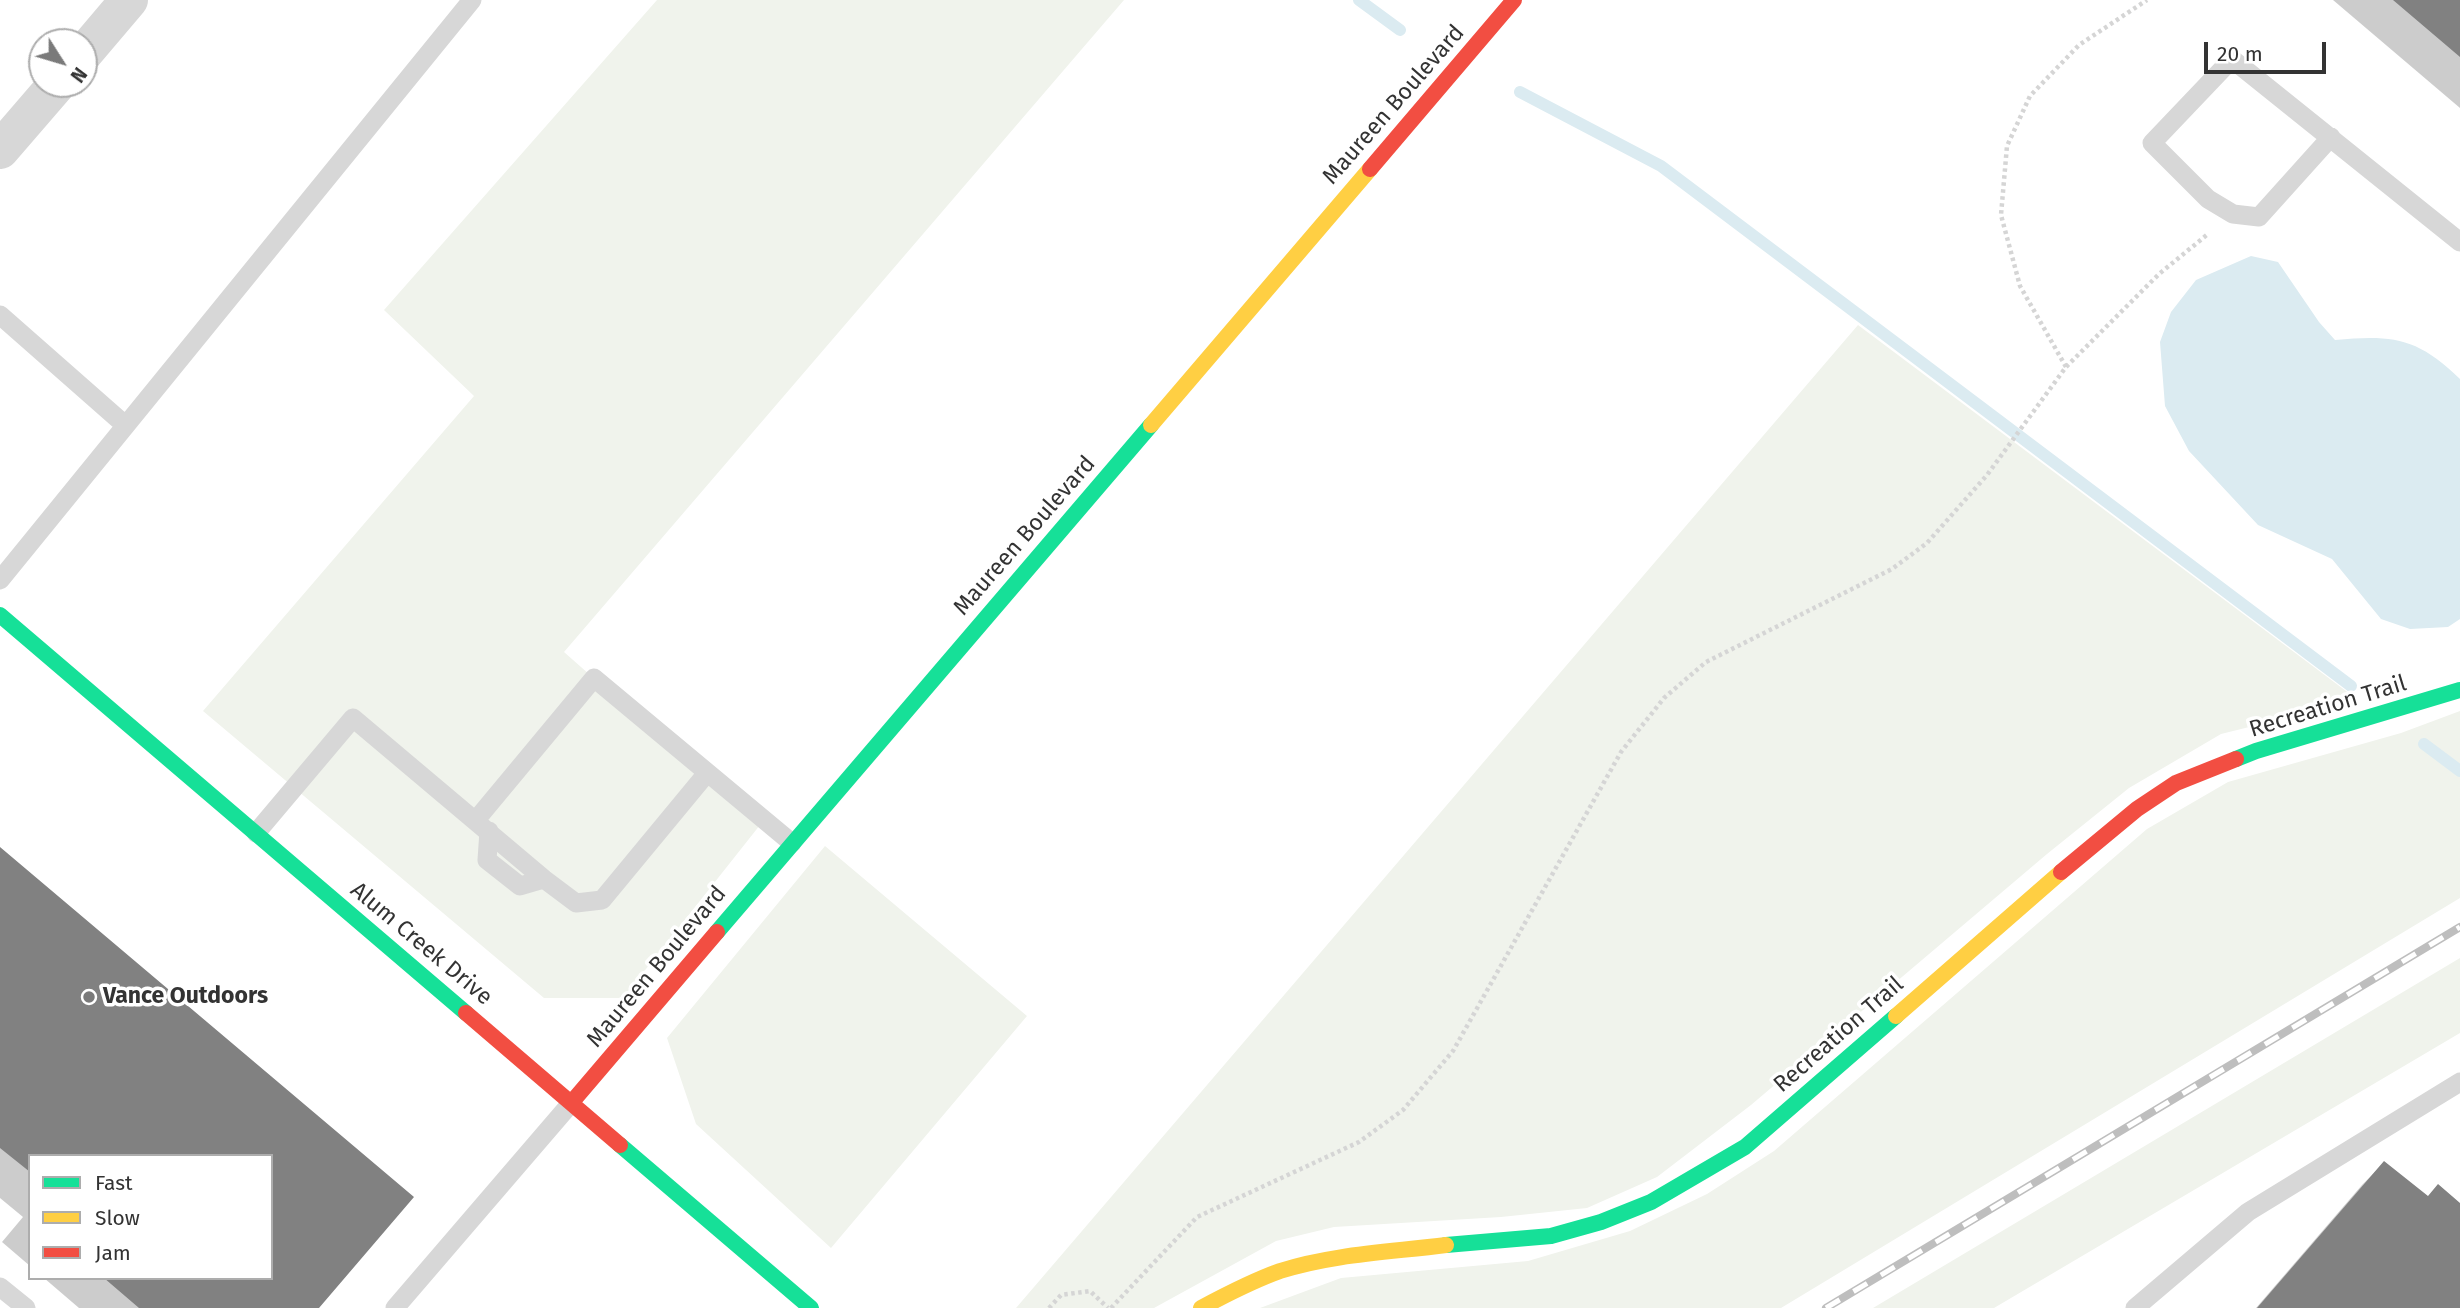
<!DOCTYPE html>
<style>
body{margin:0}
#map{position:relative;width:2460px;height:1308px;overflow:hidden;background:#fff;font-family:"Fira Sans",sans-serif}
canvas{display:block}
.legend{position:absolute;left:28px;top:1154px;width:245px;height:126px;box-sizing:border-box;background:#fff;border:2px solid #adadad;margin:0;padding:9px 12px;list-style:none;font-size:21px;color:#333}
.legend li{display:flex;align-items:center;gap:14px;height:35px}
.legend b{width:35px;border:2px solid #adadad}
.north{position:absolute;left:28px;top:28px;width:70px;height:70px;box-sizing:border-box;background:#fff;border:2px solid #adadad;border-radius:50%;rotate:127deg;font-size:19px;font-weight:700;line-height:28px;text-align:center;color:#333}
.north::after{content:'';display:block;margin:auto;width:24px;height:32px;background:#7a7a7a;clip-path:polygon(50% 0,100% 100%,50% 72%,0 100%)}
.scale{position:absolute;left:2204px;top:42px;width:122px;height:32px;box-sizing:border-box;border:4px solid #333;border-top:0;padding-left:9px;font-size:21px;line-height:24px;white-space:nowrap;color:#333;-webkit-text-stroke:5px #fff;paint-order:stroke}
</style>
<div id="map">
<canvas width="2460" height="1308"></canvas>
<ul class="legend">
<li><b style="height:9px;background:#16e098"></b>Fast</li>
<li><b style="height:9px;background:#ffcf43"></b>Slow</li>
<li><b style="height:9px;background:#f24e42"></b>Jam</li>
</ul>
<div class="north">N</div>
<div class="scale">20 m</div>
</div>
<script>
const g = document.querySelector('canvas').getContext('2d');
g.lineJoin = 'round';
function fillPath(path, color) { g.fillStyle = color; g.fill(path, 'evenodd'); }
function stroke(path, color, width, dash) { g.strokeStyle = color; g.lineWidth = width; g.lineCap = dash ? 'butt' : 'round'; g.setLineDash(dash || []); g.stroke(path); }
function drawText(font, color, halo, rows, align = 'center') {
  g.font = font + ' "Fira Sans",sans-serif'; g.lineWidth = 7; g.setLineDash([]); g.textBaseline = 'middle'; g.strokeStyle = halo; g.fillStyle = color; for (const [text, x, y, turn = 0] of rows) {
    g.save(); g.translate(x, y); g.rotate((+turn || 0) * Math.PI / 180); g.textAlign = isNaN(turn) ? turn : align; if (halo) g.strokeText(text, 0, 0); g.fillText(text, 0, 0); g.restore();
  }
}
fillPath(new Path2D(`
 M 657,0 L 1124,0 L 564,652 L 760,825 L 623,998 L 544,998 L 203,711 L 474,396 L 384,310 Z
 M 1858,325 L 2358,700 L 2221,734 L 2129,788 L 2047,854 L 1751,1105 L 1657,1177 L 1587,1208 L 1501,1217 L 1334,1227 L 1276,1241 L 1154,1308 L 1016,1308 Z
 M 2460,711 L 2460,898 L 1781,1308 L 1260,1308 L 1341,1278 L 1528,1261 L 1630,1231 L 1707,1194 L 1774,1151 L 2147,829 L 2228,782 L 2401,733 Z
 M 825,846 L 1027,1016 L 831,1248 L 696,1124 L 667,1038 Z
 M 2460,958 L 2460,1033 L 1994,1308 L 1873,1308 Z`), '#f0f3ec');
fillPath(new Path2D(`
 M 2251,256 L 2278,262 L 2319,322 L 2335,340 C 2392,335 2417,337 2460,379 L 2460,619 L 2448,627 L 2410,629 L 2381,619 L 2332,559 L 2258,525 L 2189,451 L 2165,406 L 2160,342 L 2171,312 L 2196,280 Z`), '#dbebf1');
fillPath(new Path2D(`
 M 2333,0 L 2460,0 L 2460,108 Z
 M 0,849 L 411,1198 L 317,1308 L 79,1308 L 44,1278 L 271,1278 L 271,1156 L 30,1156 L 30,1266 L 2,1242 L 23,1217 L 0,1198 Z
 M 2384,1163 L 2427,1198 L 2460,1205 L 2460,1308 L 2256,1308 L 2362,1185 Z`), '#0003');
stroke(new Path2D(`
 M 1359,0 L 1400,30
 M 1520,92 L 1661,166 L 2351,686
 M 2424,744 L 2460,771`), '#dbebf1', 12);
fillPath(new Path2D(`
 M 2393,0 L 2460,0 L 2460,57 Z
 M 0,847 L 414,1197 L 319,1308 L 139,1308 L 104,1278 L 271,1278 L 271,1156 L 30,1156 L 30,1172 L 0,1148 Z
 M 2384,1161 L 2428,1196 L 2438,1184 L 2460,1203 L 2460,1308 L 2257,1308 Z`), '#818181');
stroke(new Path2D(`
 M 2066,367 L 2020,286 L 2001,215 L 2007,146 L 2030,96 L 2079,45 L 2147,0
 M 1049,1308 L 1061,1295 L 1090,1291 L 1108,1308
 M 1111,1308 L 1197,1217 L 1359,1142 L 1403,1110 L 1453,1051 L 1621,752 L 1664,698 L 1706,662 L 1892,569 L 1927,543 L 1987,475 L 2066,367 L 2159,274 L 2208,234`), '#d5d5d5', 4.5, [3.5, 3.5]);
stroke(new Path2D(`
 M 2331,137 L 2259,217 L 2233,214 L 2208,199 L 2152,143 L 2232,59 L 2460,242
 M 0,315 L 125,425
 M 0,580 L 472,0
 M 476,820 L 594,678 L 792,843
 M 489,831 L 487,860 L 520,886 L 544,879
 M 256,833 L 353,718 L 544,879 L 576,903 L 602,900 L 707,773
 M 0,1287 L 26,1308
 M 395,1308 L 572,1102
 M 2135,1308 L 2248,1212 L 2460,1082`), '#d7d7d7', 19);
stroke(new Path2D(`
 M 84,53 L 129,0
 M 0,150 L 57,84`), '#d7d7d7', 38);
stroke(new Path2D(`
 M 0,615 L 466,1013
 M 2236,759 L 2256,751 L 2460,690
 M 717,932 L 1151,425
 M 620,1145 L 811,1308
 M 1446,1245 L 1551,1236 L 1601,1222 L 1651,1202 L 1745,1147 L 1896,1016`), '#16e098', 16);
stroke(new Path2D(`
 M 1151,425 L 1370,169
 M 1896,1016 L 2061,872
 M 1201,1308 C 1227,1294 1252,1281 1280,1271 C 1333,1254 1392,1252 1446,1245`), '#ffcf43', 16);
stroke(new Path2D(`
 M 1370,169 L 1514,0
 M 2061,872 L 2137,809 L 2176,783 L 2236,759
 M 466,1013 L 620,1145
 M 572,1102 L 717,932`), '#f24e42', 16);
const rail = new Path2D(`
 M 1826,1308 L 2460,927`);
stroke(rail, '#bebebe', 8);
stroke(rail, '#fff', 5, [16]);
for (const [x, y, r, color] of [
 [89,997,7,"#7a7a7a"]
]) { const dot = new Path2D(); dot.arc(x, y, r, 0, 2 * Math.PI); g.fillStyle = color; g.fill(dot); stroke(dot, '#fff', 2.5); }
drawText('23px', '#333', '#fff', [
 ["Maureen Boulevard",1394,105,-49],
 ["Maureen Boulevard",1025,536,-49],
 ["Recreation Trail",2328,707,-17],
 ["Alum Creek Drive",421,944,40],
 ["Maureen Boulevard",657,967,-50],
 ["Recreation Trail",1839,1035,-41]
]);
drawText('bold 23px', '#333', '#fff', [
 ["Vance Outdoors",103,997]
], 'left');
</script>
